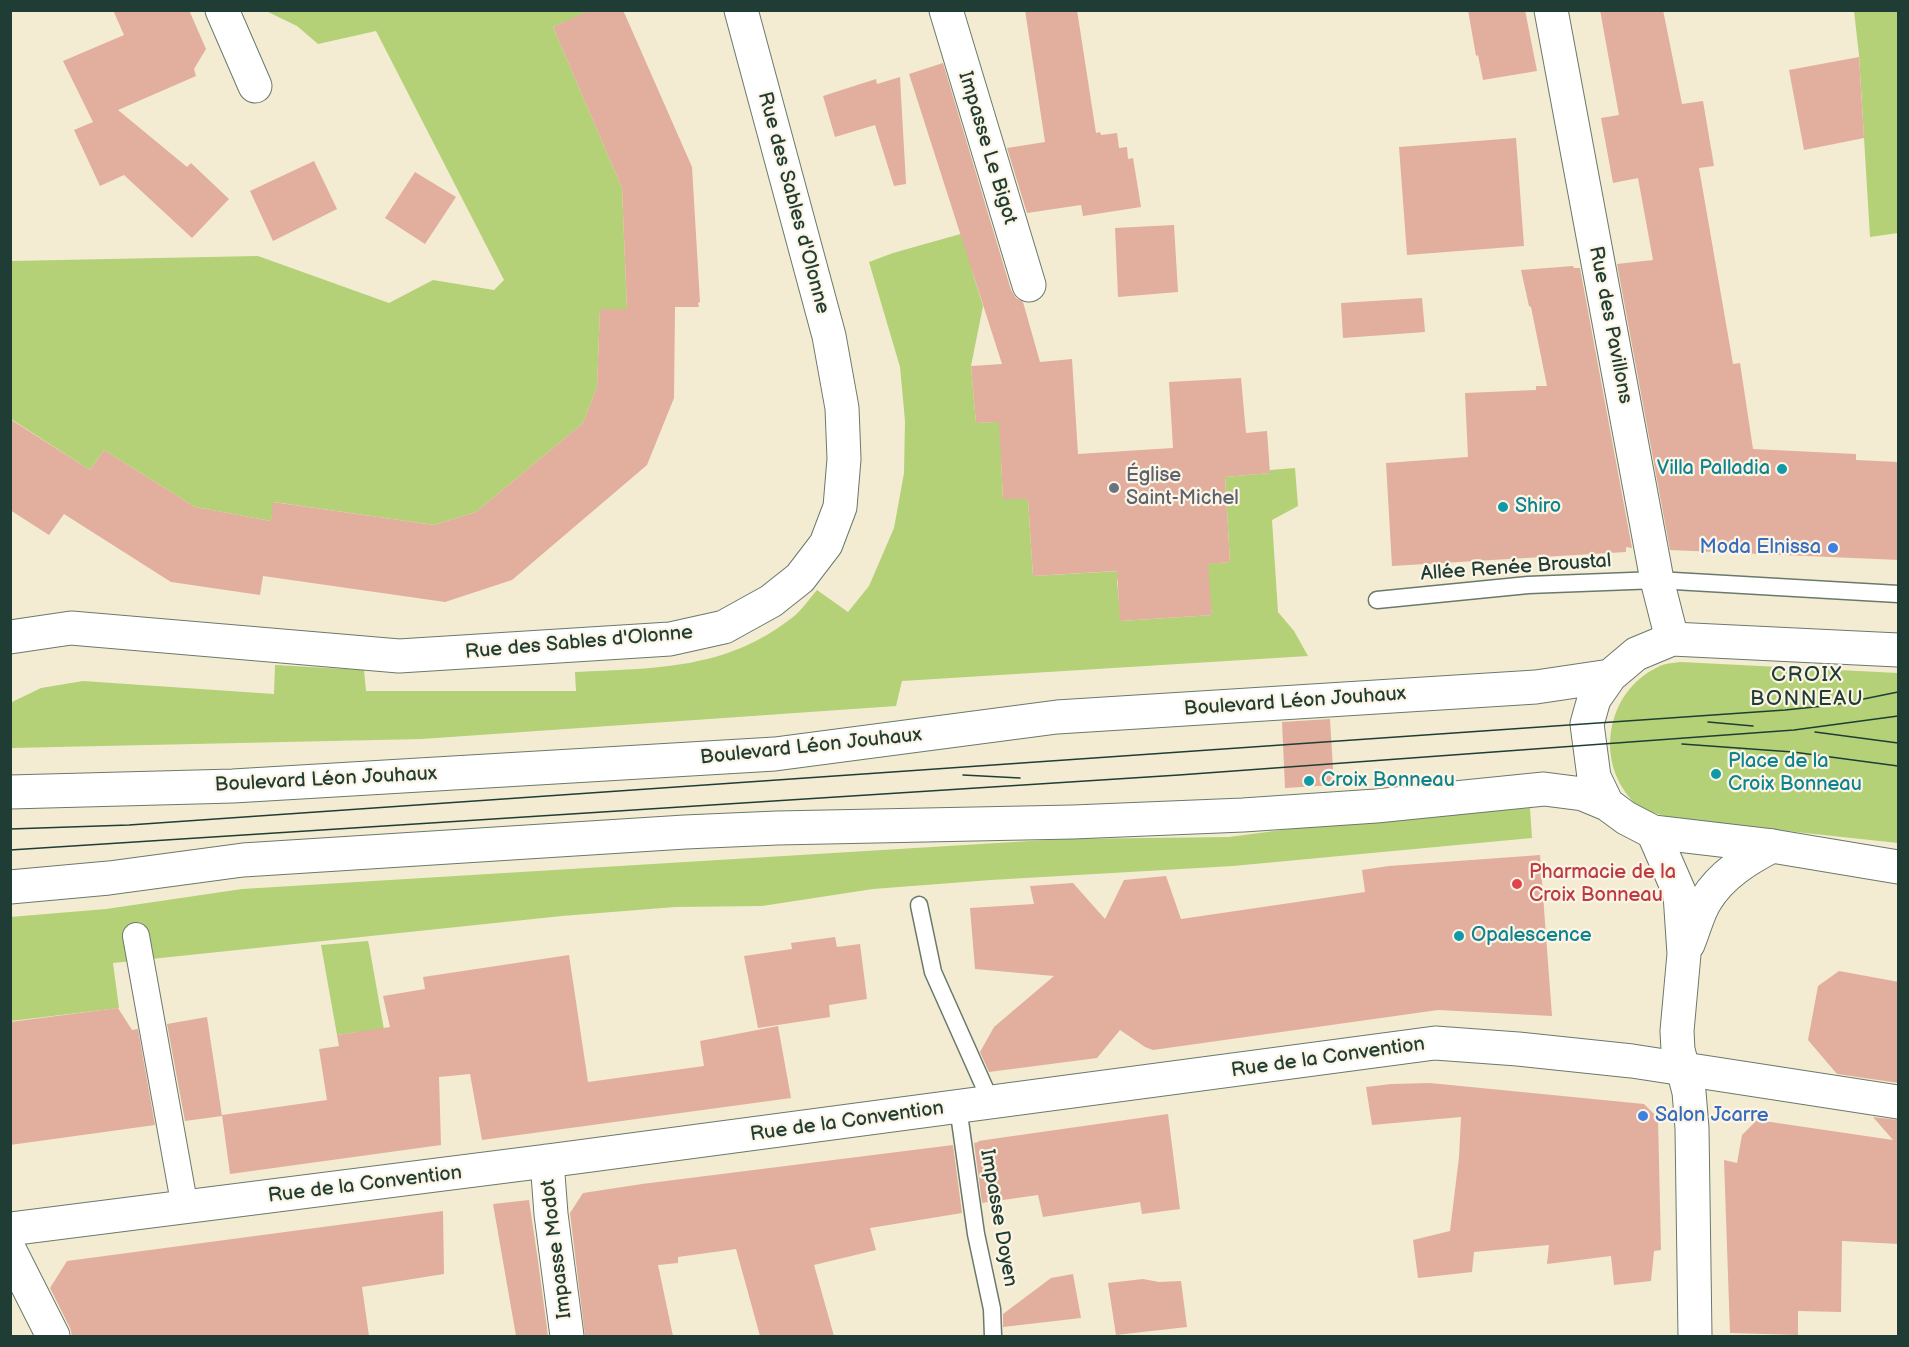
<!DOCTYPE html>
<meta charset="utf-8">
<style>
body{margin:0}
#map{position:relative;width:1909px;height:1347px;overflow:hidden;background:#f3ecd2;font-family:"Balsamiq Sans",sans-serif}
canvas{display:block}
.frame{position:absolute;inset:0;border:12px solid #1f3d34;pointer-events:none}
</style>
<div id="map">
<canvas width="1909" height="1347"></canvas>
<div class="frame"></div>
</div>
<script>
const g = document.querySelector('canvas').getContext('2d');
g.lineJoin = 'round';
function fillPath(path, color) { g.fillStyle = color; g.fill(path, 'evenodd'); }
function stroke(path, color, width, dash) { g.strokeStyle = color; g.lineWidth = width; g.lineCap = dash ? 'butt' : 'round'; g.setLineDash(dash || []); g.stroke(path); }
function drawText(font, color, halo, rows, align = 'center') {
  g.font = font + ' "Balsamiq Sans",sans-serif'; g.lineWidth = 4.5; g.setLineDash([]); g.textBaseline = 'middle'; g.strokeStyle = halo; g.fillStyle = color; for (const [text, x, y, turn = 0] of rows) {
    g.save(); g.translate(x, y); g.rotate((+turn || 0) * Math.PI / 180); g.textAlign = isNaN(turn) ? turn : align; if (halo) g.strokeText(text, 0, 0); g.fillText(text, 0, 0); g.restore();
  }
}
fillPath(new Path2D(`
 M 266,11 L 590,11 L 553,27 L 622,188 L 627,309 L 600,310 L 597,387 L 583,423 L 476,512 L 434,525 L 274,502 L 271,521 L 195,507 L 104,450 L 90,470 L 11,419 L 10,261 L 258,256 L 389,303 L 433,280 L 494,290 L 504,280 L 376,31 L 318,44 L 297,26 Z
 M 1854,11 L 1898,11 L 1898,233 L 1870,237 L 1859,55 Z
 M 964,233 L 973,274 L 983,306 L 971,366 L 976,423 L 1015,421 L 1018,458 L 1001,460 L 1003,499 L 1028,499 L 1033,576 L 1120,571 L 1117,581 L 1121,621 L 1212,615 L 1205,564 L 1230,562 L 1225,477 L 1270,473 L 1270,470 L 1295,468 L 1298,506 L 1272,520 L 1278,612 L 1294,631 L 1308,656 L 902,681 L 896,706 L 422,739 L 11,748 L 10,703 L 41,688 L 83,681 L 274,694 L 275,665 L 364,670 L 366,691 L 576,691 L 575,672 C 656,668 726,670 793,617 C 802,610 809,599 817,590 L 848,612 L 869,586 L 894,528 L 904,473 L 905,421 L 900,367 L 869,262 L 893,253 Z
 M 1681,662 L 1898,673 L 1898,843 L 1675,819 C 1662,815 1646,812 1636,804 C 1593,764 1606,691 1658,667 C 1664,663 1673,663 1681,662 Z
 M 1530,808 L 1532,838 L 1233,866 L 991,880 L 873,889 L 762,906 L 675,907 L 562,916 L 113,963 L 119,1008 L 11,1021 L 10,917 L 106,909 L 242,889 L 1063,839 L 1229,837 L 1357,820 Z
 M 368,941 L 369,945 L 389,1058 L 357,1032 L 337,1035 L 321,945 Z`), '#b4d177');
fillPath(new Path2D(`
 M 113,10 L 189,10 L 206,49 L 194,69 L 196,76 L 118,110 L 187,167 L 191,163 L 229,199 L 192,238 L 124,175 L 100,186 L 74,130 L 93,122 L 63,61 L 124,35 Z
 M 590,10 L 623,10 L 692,167 L 700,302 L 698,303 L 699,307 L 675,307 L 674,398 L 647,465 L 512,580 L 445,602 L 263,576 L 260,595 L 171,582 L 64,514 L 49,535 L 10,510 L 10,419 L 90,470 L 104,450 L 195,507 L 271,521 L 273,502 L 434,525 L 476,512 L 583,423 L 597,387 L 600,309 L 627,309 L 622,188 L 553,27 Z
 M 1025,10 L 1077,10 L 1096,133 L 1100,132 L 1101,135 L 1117,133 L 1119,148 L 1127,147 L 1128,159 L 1133,158 L 1141,207 L 1083,216 L 1081,205 L 1027,213 L 1007,148 L 1045,142 Z
 M 1468,10 L 1525,10 L 1537,71 L 1483,80 L 1478,55 L 1476,56 Z
 M 1600,10 L 1663,10 L 1682,104 L 1703,101 L 1714,166 L 1699,168 L 1733,364 L 1740,363 L 1753,449 L 1856,454 L 1856,460 L 1899,462 L 1899,560 L 1670,550 L 1617,264 L 1653,260 L 1638,178 L 1613,183 L 1601,118 L 1619,115 Z
 M 1859,57 L 1864,138 L 1804,150 L 1789,70 Z
 M 943,63 L 1011,290 L 1016,298 L 1023,302 L 1040,362 L 1072,359 L 1078,454 L 1173,448 L 1169,382 L 1241,378 L 1246,433 L 1267,431 L 1270,473 L 1225,477 L 1230,562 L 1208,564 L 1212,615 L 1120,621 L 1117,571 L 1033,576 L 1028,499 L 1003,499 L 999,422 L 976,423 L 971,366 L 1002,364 L 909,74 Z
 M 900,77 L 906,184 L 894,186 L 875,125 L 835,137 L 823,96 L 876,79 L 877,84 Z
 M 1516,138 L 1524,246 L 1407,255 L 1399,147 Z
 M 314,161 L 337,209 L 273,241 L 250,191 Z
 M 415,172 L 456,197 L 425,244 L 385,218 Z
 M 1174,225 L 1178,292 L 1118,297 L 1115,228 Z
 M 1573,266 L 1574,268 L 1580,268 L 1632,548 L 1626,547 L 1626,552 L 1392,566 L 1386,463 L 1468,457 L 1465,393 L 1536,390 L 1536,386 L 1547,386 L 1531,307 L 1529,306 L 1521,270 Z
 M 1422,298 L 1425,332 L 1343,338 L 1341,303 Z
 M 1330,719 L 1334,785 L 1285,788 L 1282,722 Z
 M 1540,855 L 1552,1016 L 1438,1010 L 1153,1050 L 1145,1047 L 1120,1030 L 1097,1058 L 989,1072 L 980,1052 L 994,1027 L 1054,976 L 975,969 L 970,908 L 1034,904 L 1030,886 L 1073,883 L 1105,919 L 1124,880 L 1166,876 L 1181,919 L 1365,892 L 1362,870 L 1389,866 Z
 M 835,937 L 837,947 L 860,944 L 867,999 L 829,1005 L 830,1017 L 758,1028 L 744,956 L 792,949 L 791,943 Z
 M 569,955 L 588,1082 L 704,1066 L 700,1041 L 778,1026 L 791,1098 L 482,1140 L 470,1074 L 439,1077 L 441,1145 L 230,1174 L 222,1115 L 327,1100 L 319,1049 L 339,1046 L 337,1035 L 390,1027 L 383,996 L 425,989 L 423,977 Z
 M 1839,971 L 1899,982 L 1899,1083 L 1837,1074 L 1808,1040 L 1818,986 Z
 M 118,1008 L 132,1030 L 138,1029 L 155,1125 L 10,1145 L 10,1022 Z
 M 207,1017 L 222,1116 L 185,1121 L 167,1024 Z
 M 1430,1083 L 1644,1104 L 1658,1118 L 1661,1250 L 1654,1251 L 1651,1281 L 1614,1285 L 1611,1256 L 1547,1264 L 1549,1245 L 1474,1252 L 1472,1272 L 1418,1278 L 1413,1240 L 1450,1231 L 1459,1157 L 1461,1117 L 1372,1125 L 1366,1087 L 1391,1084 Z
 M 1168,1114 L 1180,1209 L 1142,1214 L 1140,1202 L 1043,1217 L 1038,1195 L 982,1203 L 974,1143 L 979,1142 L 978,1141 Z
 M 1873,1117 L 1899,1120 L 1899,1244 L 1842,1241 L 1841,1312 L 1798,1311 L 1798,1335 L 1730,1333 L 1724,1160 L 1737,1163 L 1742,1135 L 1757,1120 L 1893,1140 Z
 M 953,1145 L 962,1213 L 870,1228 L 876,1250 L 814,1265 L 834,1336 L 760,1336 L 736,1249 L 678,1257 L 678,1263 L 658,1265 L 673,1336 L 585,1336 L 570,1213 L 583,1193 L 642,1184 Z
 M 529,1200 L 538,1261 L 548,1336 L 516,1336 L 493,1204 Z
 M 443,1211 L 444,1274 L 362,1287 L 369,1336 L 72,1336 L 70,1328 L 50,1288 L 67,1261 Z
 M 1073,1274 L 1081,1318 L 1003,1327 L 1003,1314 L 1051,1278 Z
 M 1143,1279 L 1159,1282 L 1181,1281 L 1187,1327 L 1116,1335 L 1108,1283 Z`), '#e2ae9e');
const service = new Path2D(`
 M 1377,600 L 1528,585 L 1657,580 L 1898,594
 M 919,905 L 933,972 L 991,1102
 M 958,1107 L 976,1234 L 992,1309 L 993,1336`);
const pedestrian = new Path2D(`
 M 136,936 L 185,1208`);
const minor = new Path2D(`
 M 222,10 L 255,86
 M 946,10 L 1029,285
 M 1551,10 L 1657,580 L 1672,639
 M 10,637 L 71,628 L 399,656 L 670,639 L 724,627 L 771,601 L 800,578 L 826,544 L 840,507 L 844,459 L 842,408 L 829,336 L 741,10
 M 547,1161 L 551,1214 L 567,1336
 M 10,1229 L 547,1161 L 1435,1043 L 1518,1049 L 1632,1061 L 1898,1102
 M 10,1251 L 53,1336`);
const tertiary = new Path2D(`
 M 1653,832 L 1680,894 L 1684,954 L 1677,1031 L 1678,1050 L 1689,1092 L 1692,1128 L 1695,1336
 M 1688,944 C 1694,930 1698,912 1706,900 C 1721,875 1747,859 1772,846`);
const primary = new Path2D(`
 M 1898,650 L 1672,639 L 1636,654 L 1610,676 L 1594,699 L 1587,724 L 1594,777 L 1607,804 L 1626,818 L 1653,832 L 1772,846 L 1898,867
 M 10,792 L 233,786 L 775,754 L 1057,717 L 1536,687 L 1610,676
 M 10,887 L 109,878 L 243,860 L 685,832 L 777,828 L 1073,822 L 1243,815 L 1376,806 L 1544,789 L 1583,794 L 1607,804`);
stroke(service, '#697a6b', 19);
stroke(pedestrian, '#697a6b', 28);
stroke(minor, '#697a6b', 35);
stroke(tertiary, '#697a6b', 35);
stroke(primary, '#697a6b', 35);
stroke(service, '#fff', 16);
stroke(pedestrian, '#fff', 26);
stroke(minor, '#fff', 33);
stroke(tertiary, '#fff', 33);
stroke(primary, '#fff', 33);
stroke(new Path2D(`
 M 1708,722 L 1753,726
 M 1815,732 L 1898,743
 M 1682,744 L 1793,752 L 1898,766
 M 963,775 L 1020,778
 M 10,829 L 129,825 L 1785,710 L 1834,705 L 1898,692
 M 10,850 L 1179,775 L 1794,730 L 1898,716`), '#1f3d34', 1.5);
for (const [x, y, r, color] of [
 [1782,469,6,"#0f9aa8"],
 [1114,488,6,"#6b7280"],
 [1503,507,6,"#0f9aa8"],
 [1833,548,6,"#3f7fe0"],
 [1716,774,6,"#0f9aa8"],
 [1309,781,6,"#0f9aa8"],
 [1517,884,6,"#e0444e"],
 [1459,936,6,"#0f9aa8"],
 [1643,1116,6,"#3f7fe0"]
]) { const dot = new Path2D(); dot.arc(x, y, r, 0, 2 * Math.PI); g.fillStyle = color; g.fill(dot); stroke(dot, '#fcf5e5', 2); }
drawText('20px', '#1f3d34', '#fcf5e5', [
 ["Impasse Le Bigot",987,148,73],
 ["Rue des Sables d'Olonne",793,203,75],
 ["Rue des Pavillons",1610,325,79],
 ["Allée Renée Broustal",1516,568,-4],
 ["Rue des Sables d'Olonne",579,643,-5],
 ["Boulevard Léon Jouhaux",1295,702,-4],
 ["Boulevard Léon Jouhaux",811,747,-6],
 ["Boulevard Léon Jouhaux",326,780,-3],
 ["Rue de la Convention",1328,1058,-8],
 ["Rue de la Convention",847,1122,-8],
 ["Rue de la Convention",365,1185,-7],
 ["Impasse Doyen",998,1218,80],
 ["Impasse Modot",557,1249,-97]
]);
drawText('20px', '#0d838f', '#fcf5e5', [
 ["Villa Palladia",1770,469,"right"],
 ["Shiro",1515,507],
 ["Place de la",1728,762],
 ["Croix Bonneau",1728,785],
 ["Croix Bonneau",1321,781],
 ["Opalescence",1471,936]
], 'left');
drawText('20px', '#5b616d', '#fcf5e5', [
 ["Église",1126,476],
 ["Saint-Michel",1126,499]
], 'left');
drawText('20px', '#366cbe', '#fcf5e5', [
 ["Moda Elnissa",1821,548],
 ["Salon Jcarre",1655,1116,"left"]
], 'right');
drawText('20px', '#be3a42', '#fcf5e5', [
 ["Pharmacie de la",1529,873],
 ["Croix Bonneau",1529,896]
], 'left');
g.letterSpacing = '1.5px';
drawText('21px', '#1f3d34', '#fcf5e5', [
 ["CROIX",1807,676],
 ["BONNEAU",1807,700]
]);
g.letterSpacing = '0px';
</script>
